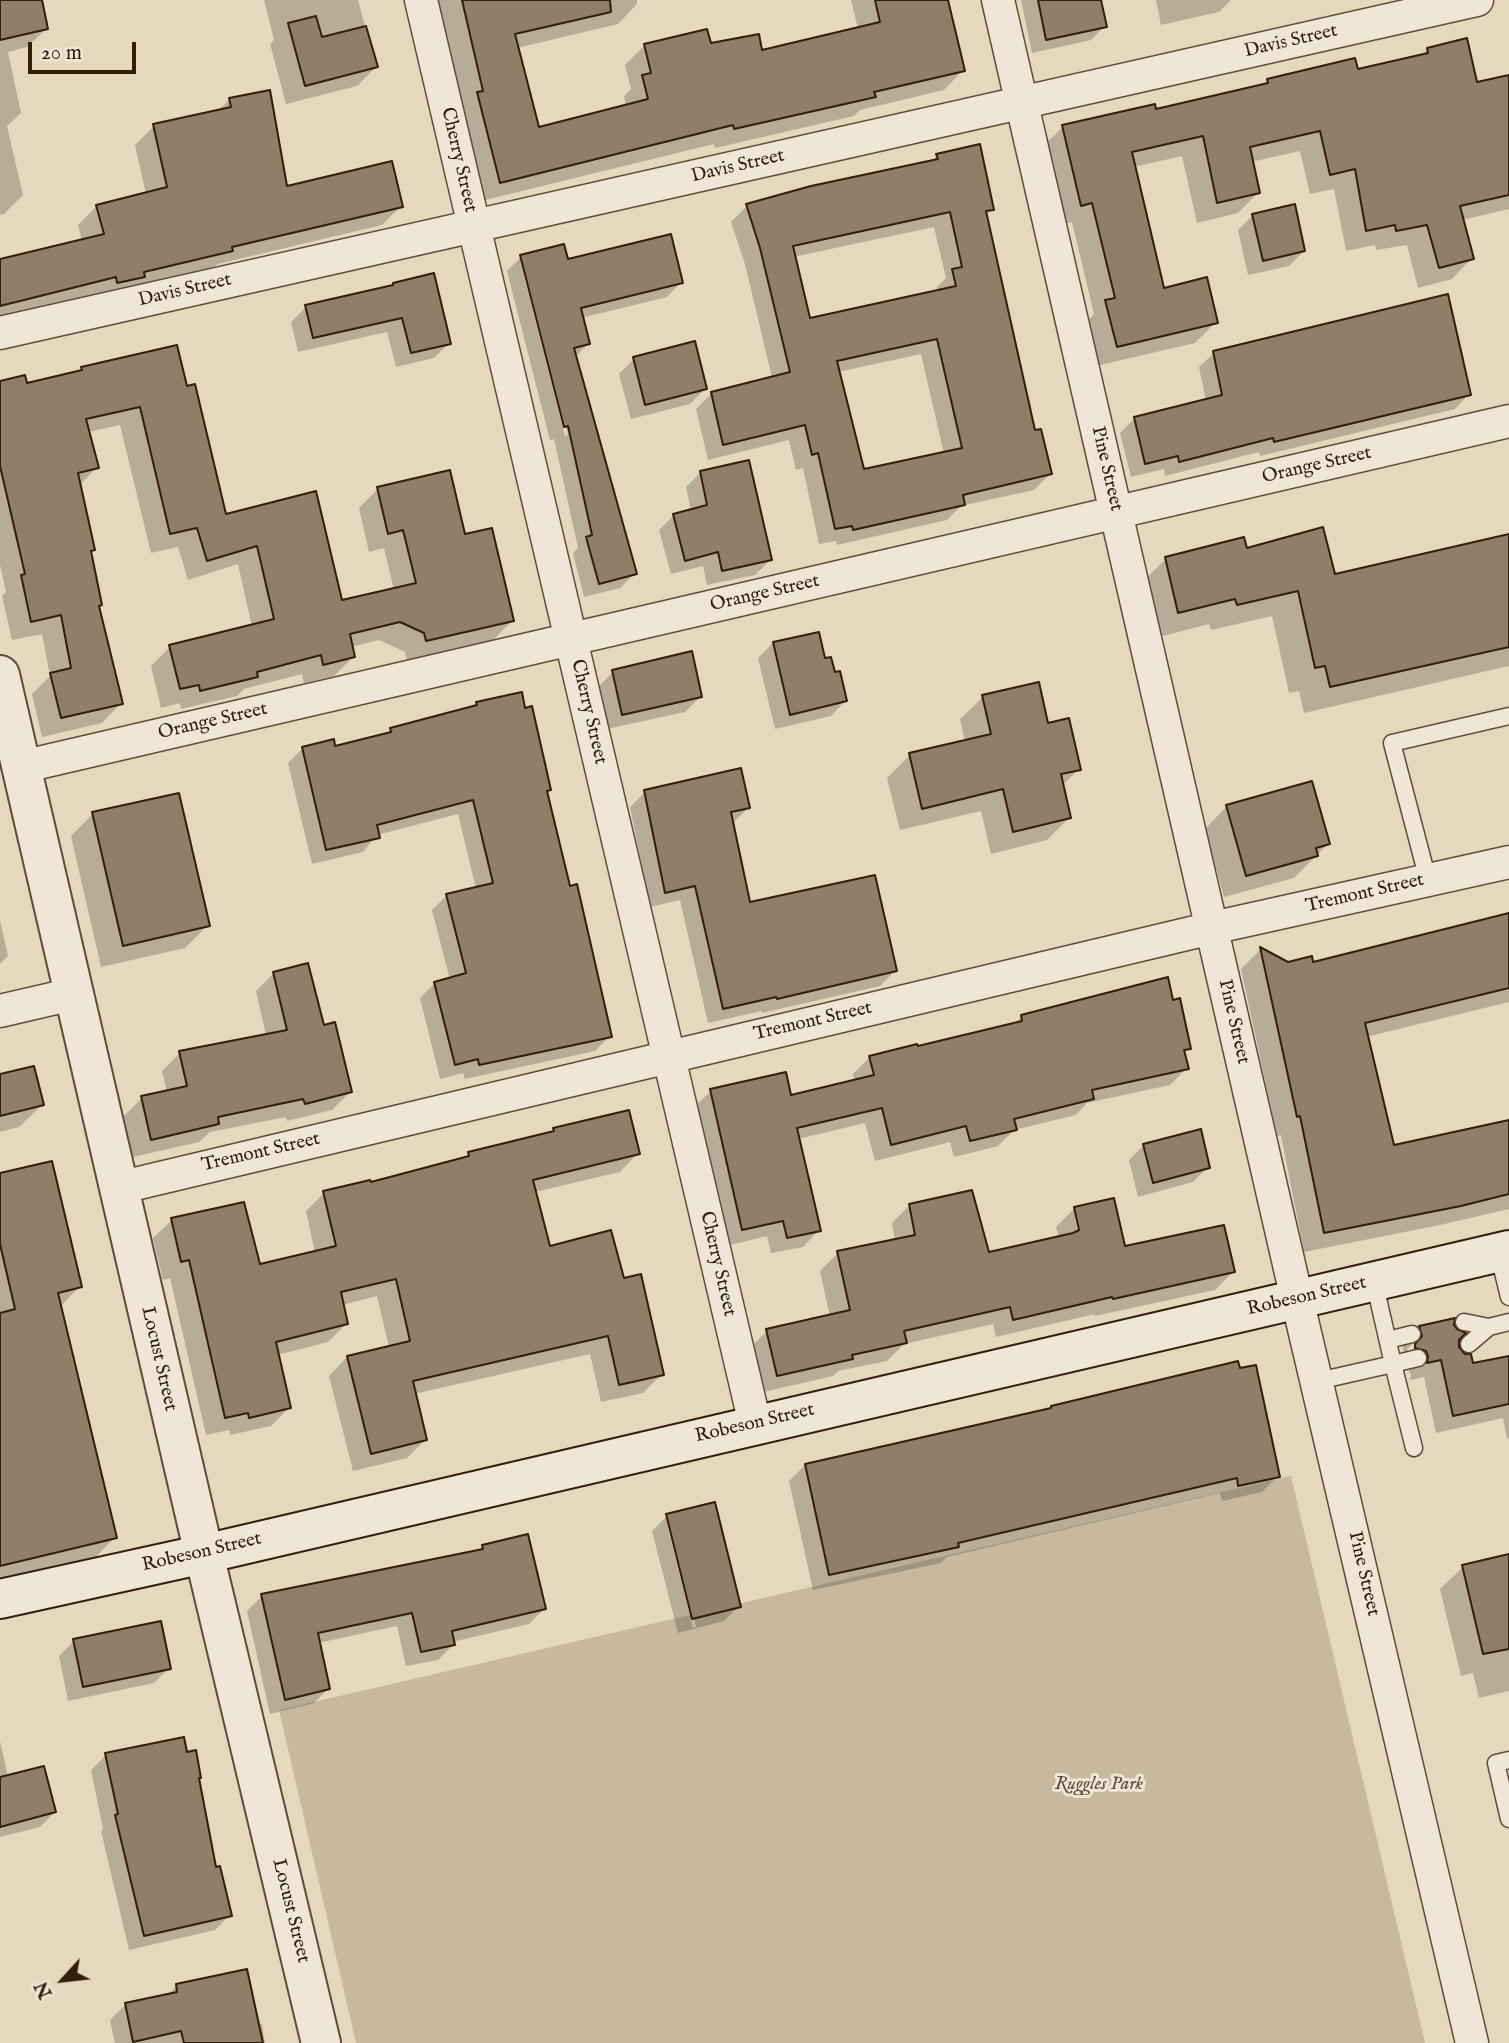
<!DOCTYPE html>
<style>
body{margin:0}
#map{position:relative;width:1509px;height:2043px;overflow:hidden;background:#e6d8bf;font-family:"IM FELL English",serif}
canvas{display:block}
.north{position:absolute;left:28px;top:1945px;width:70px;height:70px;-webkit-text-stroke:5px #efe6d5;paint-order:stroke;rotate:243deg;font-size:19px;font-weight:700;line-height:28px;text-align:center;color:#331d0b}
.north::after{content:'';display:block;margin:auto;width:24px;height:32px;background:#331d0b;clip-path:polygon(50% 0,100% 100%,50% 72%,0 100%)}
.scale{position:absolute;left:28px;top:42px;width:108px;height:32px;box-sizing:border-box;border:4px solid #331d0b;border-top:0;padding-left:9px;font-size:21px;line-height:24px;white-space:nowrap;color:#331d0b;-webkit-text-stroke:5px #efe6d5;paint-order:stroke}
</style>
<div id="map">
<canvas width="1509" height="2043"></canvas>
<div class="north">N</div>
<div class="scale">20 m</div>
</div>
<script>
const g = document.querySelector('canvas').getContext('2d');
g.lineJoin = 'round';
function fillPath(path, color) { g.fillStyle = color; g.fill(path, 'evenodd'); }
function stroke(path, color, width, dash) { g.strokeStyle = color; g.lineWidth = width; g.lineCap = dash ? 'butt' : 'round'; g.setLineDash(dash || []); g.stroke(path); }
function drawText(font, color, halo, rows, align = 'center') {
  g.font = font + ' "IM FELL English",serif'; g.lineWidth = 6; g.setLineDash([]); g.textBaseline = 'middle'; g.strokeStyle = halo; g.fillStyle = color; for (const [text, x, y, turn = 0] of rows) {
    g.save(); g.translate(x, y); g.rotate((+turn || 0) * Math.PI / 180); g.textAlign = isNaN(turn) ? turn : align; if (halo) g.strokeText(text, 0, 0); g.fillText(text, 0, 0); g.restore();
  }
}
fillPath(new Path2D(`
 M 1291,1476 L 1425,2043 L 356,2043 L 279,1710 Z`), '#c8b8a0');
fillPath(new Path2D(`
 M 0,0 L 40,0 L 46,29 L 27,47 L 8,52 L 21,113 L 7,126 L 23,195 L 4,214 L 0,215 Z
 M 264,0 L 358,0 L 376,67 L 357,86 L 286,104 L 270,44 L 274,40 Z
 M 433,0 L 637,0 L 637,4 L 618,24 L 517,48 L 537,129 L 626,107 L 624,96 L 631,89 L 625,65 L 645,45 L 709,45 L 761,52 L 858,29 L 851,0 L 947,0 L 963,70 L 944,90 L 860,110 L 854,116 L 715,148 L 714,144 L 481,201 L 458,113 L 463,109 L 439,4 L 434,6 Z
 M 1021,0 L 1099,0 L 1105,26 L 1091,40 L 1032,53 Z
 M 1156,0 L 1231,0 L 1219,12 L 1161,25 Z
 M 1428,49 L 1476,84 L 1509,76 L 1509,209 L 1462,220 L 1472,258 L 1452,279 L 1418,288 L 1407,245 L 1376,250 L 1375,245 L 1346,251 L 1334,189 L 1310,194 L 1300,151 L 1251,162 L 1258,193 L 1238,213 L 1197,223 L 1182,156 L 1134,167 L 1162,290 L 1216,322 L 1195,343 L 1096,366 L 1086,323 L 1094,314 L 1072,222 L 1060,225 L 1042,147 L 1063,127 L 1154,111 L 1261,87 L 1268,80 L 1356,72 L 1420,57 Z
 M 230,99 L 285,188 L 401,206 L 382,225 L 218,264 L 212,269 L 0,320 L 0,261 L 82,241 L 78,225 L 97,206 L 146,194 L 135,145 L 154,126 L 217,112 Z
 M 937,156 L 992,209 L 985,216 L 1034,433 L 1050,474 L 1034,490 L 961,506 L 947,520 L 837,545 L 836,541 L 819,544 L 803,468 L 796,470 L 789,440 L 708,460 L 696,409 L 712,393 L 772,378 L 745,264 L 731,222 L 747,206 L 931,162 ZM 934,227 L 946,278 L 937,287 L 938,292 L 809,320 L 793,257 ZM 921,354 L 944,454 L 863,471 L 838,372 Z
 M 1253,215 L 1304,251 L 1289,266 L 1248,275 L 1238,230 Z
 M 521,257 L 567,261 L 681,282 L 667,297 L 581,318 L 588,344 L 575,357 L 635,573 L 620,588 L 584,597 L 573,553 L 578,548 L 554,439 L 550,440 L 507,271 ZM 521,264 L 524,264 L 568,435 L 565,436 Z
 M 391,287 L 449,343 L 434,358 L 396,367 L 387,332 L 298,352 L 291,322 L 306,307 Z
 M 1214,353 L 1469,394 L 1455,409 L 1260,456 L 1259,452 L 1165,476 L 1164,469 L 1131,477 L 1120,433 L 1135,418 L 1206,401 L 1199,367 Z
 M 634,359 L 705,389 L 690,404 L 631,419 L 619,374 Z
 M 82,368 L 185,388 L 224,516 L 340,602 L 394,590 L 384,548 L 369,552 L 359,508 L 378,489 L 463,537 L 513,620 L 493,640 L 407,660 L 405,652 L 379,640 L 351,647 L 353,657 L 334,676 L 304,683 L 302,674 L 244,689 L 237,696 L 181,709 L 180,703 L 161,708 L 151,666 L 170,647 L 252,627 L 238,564 L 188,580 L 178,547 L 151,553 L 120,425 L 88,432 L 97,467 L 79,486 L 93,550 L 90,553 L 101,605 L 98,608 L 121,703 L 102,723 L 42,737 L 32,694 L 50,676 L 42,634 L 12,640 L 2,596 L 6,592 L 0,565 L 0,383 L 26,385 L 78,373 Z
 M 701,472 L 770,560 L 755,575 L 707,585 L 703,566 L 671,574 L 659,530 L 674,515 L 691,511 L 686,487 Z
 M 1509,536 L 1509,666 L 1304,713 L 1299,691 L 1289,693 L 1272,616 L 1211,630 L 1209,624 L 1152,639 L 1139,585 L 1166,559 L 1334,576 Z
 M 773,643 L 845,701 L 831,716 L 775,729 L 758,658 Z
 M 613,672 L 700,697 L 685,712 L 607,729 L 598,687 Z
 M 983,697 L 1047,725 L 1079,769 L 1062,786 L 1069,818 L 1047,840 L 991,854 L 981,811 L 900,830 L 887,778 L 910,755 L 965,742 L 960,719 Z
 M 477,703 L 549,790 L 546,793 L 569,888 L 610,1036 L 595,1051 L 465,1079 L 463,1073 L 440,1079 L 420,998 L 435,983 L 450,980 L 432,910 L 447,895 L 476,889 L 458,814 L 377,835 L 363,852 L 312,864 L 288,763 L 303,748 L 333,748 L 386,735 L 391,730 L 472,708 Z
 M 645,792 L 748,808 L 732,824 L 749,904 L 895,971 L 880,986 L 762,1013 L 762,1011 L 708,1023 L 680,900 L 650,907 L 630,807 Z
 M 1227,806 L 1328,844 L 1294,878 L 1224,897 L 1205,829 Z
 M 93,814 L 208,925 L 185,948 L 101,967 L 71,836 Z
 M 1509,915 L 1509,1002 L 1366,1037 L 1392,1147 L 1509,1120 L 1509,1209 L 1440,1225 L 1304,1252 L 1281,1135 L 1277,1136 L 1241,969 L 1261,949 L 1287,964 L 1312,964 Z
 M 0,920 L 8,956 L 0,964 Z
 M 274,973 L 322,1027 L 350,1092 L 332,1110 L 287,1121 L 286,1117 L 210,1132 L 199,1142 L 133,1157 L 124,1116 L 142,1098 L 167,1092 L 162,1071 L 180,1053 L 266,1035 L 256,991 Z
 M 1171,1002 L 1190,1048 L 1183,1054 L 1187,1068 L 1170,1085 L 1087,1103 L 1076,1115 L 1014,1130 L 998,1146 L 954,1157 L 950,1142 L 875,1161 L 865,1123 L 798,1139 L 819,1230 L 803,1247 L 771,1253 L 767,1236 L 726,1246 L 694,1107 L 711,1091 L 790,1097 L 855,1081 L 853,1074 L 870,1057 L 917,1048 L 1014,1024 L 1022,1017 Z
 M 0,1076 L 42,1105 L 19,1127 L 0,1132 Z
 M 554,1130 L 638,1153 L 620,1172 L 535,1192 L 548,1248 L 622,1280 L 662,1374 L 643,1393 L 601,1402 L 590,1354 L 414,1394 L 425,1440 L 407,1458 L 353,1471 L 329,1376 L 347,1357 L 389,1347 L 377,1296 L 342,1305 L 346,1324 L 328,1342 L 277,1355 L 289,1408 L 271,1426 L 230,1435 L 229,1430 L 206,1435 L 170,1278 L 163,1280 L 153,1238 L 172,1220 L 258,1266 L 315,1253 L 306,1211 L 324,1193 L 370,1184 L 464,1159 L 469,1154 L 549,1134 Z
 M 1144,1145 L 1208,1167 L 1193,1182 L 1138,1197 L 1129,1160 Z
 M 0,1175 L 80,1286 L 60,1307 L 115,1537 L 93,1560 L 0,1582 Z
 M 1113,1200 L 1124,1248 L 1233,1272 L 1215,1290 L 1095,1316 L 1095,1314 L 996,1337 L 993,1324 L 904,1344 L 887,1361 L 838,1371 L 833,1376 L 759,1393 L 749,1349 L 767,1331 L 830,1317 L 820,1271 L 838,1253 L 895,1241 L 892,1223 L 910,1205 L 987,1254 L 1059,1238 L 1056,1227 L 1074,1209 ZM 1075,1219 L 1078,1219 L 1083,1238 L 1079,1239 Z
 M 1420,1328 L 1458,1339 L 1457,1347 L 1472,1366 L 1509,1358 L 1509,1438 L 1507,1439 L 1503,1418 L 1436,1433 L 1424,1377 L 1410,1380 L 1411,1375 L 1408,1369 L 1398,1365 L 1405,1356 L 1402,1345 ZM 1417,1339 L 1422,1339 L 1410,1352 L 1407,1349 Z
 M 1052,1407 L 1278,1476 L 1262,1492 L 1222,1501 L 1220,1493 L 947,1557 L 941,1563 L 813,1590 L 789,1481 L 805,1465 L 1049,1410 Z
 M 667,1516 L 739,1606 L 724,1621 L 678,1633 L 652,1531 ZM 667,1524 L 670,1524 L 696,1627 L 693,1628 Z
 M 483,1546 L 544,1609 L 529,1624 L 452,1642 L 453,1645 L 438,1660 L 406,1666 L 397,1626 L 318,1643 L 329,1688 L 314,1703 L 270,1714 L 247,1611 L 262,1596 L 477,1552 Z
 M 1509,1556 L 1509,1691 L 1479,1698 L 1473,1673 L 1461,1676 L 1440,1589 L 1463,1567 Z
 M 74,1641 L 169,1668 L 154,1683 L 68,1701 L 59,1656 Z
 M 0,1741 L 8,1777 L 55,1812 L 40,1827 L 0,1837 Z
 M 186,1754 L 197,1779 L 215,1869 L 230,1915 L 215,1930 L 129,1950 L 101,1831 L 103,1829 L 91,1770 L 106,1755 Z
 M 177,1985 L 257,2025 L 262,2024 L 265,2043 L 115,2043 L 110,2020 L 125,2005 L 167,1996 Z`), '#0003');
const building = new Path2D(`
 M 0,0 L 42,0 L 48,29 L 0,40 Z
 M 462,0 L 610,0 L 611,12 L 515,34 L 539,127 L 648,99 L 642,75 L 651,73 L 644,44 L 707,29 L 711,43 L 759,34 L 762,50 L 880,22 L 875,0 L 948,0 L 965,71 L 874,92 L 876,97 L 734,129 L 733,125 L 500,183 L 477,92 L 483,91 Z
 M 1038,0 L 1101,0 L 1107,27 L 1046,40 Z
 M 316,16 L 322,37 L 366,26 L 378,67 L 305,86 L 288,23 Z
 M 1467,38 L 1477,82 L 1509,75 L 1509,195 L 1460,206 L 1474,259 L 1439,268 L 1427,225 L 1396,231 L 1395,225 L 1366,231 L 1355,169 L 1330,175 L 1320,131 L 1250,147 L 1260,193 L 1217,203 L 1203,136 L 1132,152 L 1164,288 L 1207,277 L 1218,323 L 1117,347 L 1105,300 L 1115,298 L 1092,203 L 1081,206 L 1062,125 L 1155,104 L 1156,109 L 1268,83 L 1267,79 L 1355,58 L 1358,69 L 1428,53 L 1427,48 Z
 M 270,90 L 287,186 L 392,161 L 403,207 L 232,247 L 233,251 L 144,272 L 145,277 L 117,283 L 116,277 L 0,306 L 0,259 L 104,234 L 96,205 L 167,187 L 153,124 L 231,107 L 229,98 Z
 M 980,144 L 994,210 L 986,211 L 1035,430 L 1041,429 L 1052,474 L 963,495 L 965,505 L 853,530 L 852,526 L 835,529 L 818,453 L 812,455 L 805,425 L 723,445 L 711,392 L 790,372 L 760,248 L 746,204 L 811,186 L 938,159 L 936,154 ZM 950,212 L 962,267 L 952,269 L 956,286 L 810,318 L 793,246 ZM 937,339 L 962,448 L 864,469 L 837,361 Z
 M 1295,204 L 1305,251 L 1263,261 L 1252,214 Z
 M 671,234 L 683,283 L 581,308 L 590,344 L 574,348 L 637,574 L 599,584 L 586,537 L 592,535 L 568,426 L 564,427 L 520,255 L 564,244 L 568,259 Z
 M 434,273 L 451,344 L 411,353 L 402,318 L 313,338 L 305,305 L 393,285 L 393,283 Z
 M 1448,294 L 1471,395 L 1274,442 L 1273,438 L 1179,462 L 1178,456 L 1145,464 L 1134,417 L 1222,395 L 1213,351 Z
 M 695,341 L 707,389 L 645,405 L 633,357 Z
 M 177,345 L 187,386 L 195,384 L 226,514 L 316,491 L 342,600 L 416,583 L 403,530 L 388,534 L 377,487 L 450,470 L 465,534 L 492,528 L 514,621 L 426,641 L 424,633 L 400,622 L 350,634 L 355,657 L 323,665 L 321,655 L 257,672 L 258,677 L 200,691 L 199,685 L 180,689 L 169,645 L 274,619 L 257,546 L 207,561 L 197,528 L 170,534 L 140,407 L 86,419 L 99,468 L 78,473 L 95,550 L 91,551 L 102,605 L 99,606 L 123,704 L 61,718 L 50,673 L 71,668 L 61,615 L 31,622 L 21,575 L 25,574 L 0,466 L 0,381 L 25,375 L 27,383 L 82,370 L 81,367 Z
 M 749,460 L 772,560 L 722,571 L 718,552 L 685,561 L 673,514 L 707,505 L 700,471 Z
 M 1323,527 L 1335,574 L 1509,534 L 1509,647 L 1330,687 L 1325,666 L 1315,668 L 1298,591 L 1237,605 L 1235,599 L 1178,613 L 1165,557 L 1244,537 L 1247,548 Z
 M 819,632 L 825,658 L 831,657 L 835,672 L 840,671 L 847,701 L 790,715 L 773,642 Z
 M 692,651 L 702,697 L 622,715 L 612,670 Z
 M 1039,682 L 1048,723 L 1069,718 L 1081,770 L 1061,774 L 1071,818 L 1013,832 L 1003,789 L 922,809 L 909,753 L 991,734 L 982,695 Z
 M 522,692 L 525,708 L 532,706 L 551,790 L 547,791 L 570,886 L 577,884 L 612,1037 L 479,1065 L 478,1059 L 455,1065 L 434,982 L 466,973 L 446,894 L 493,883 L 473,800 L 377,825 L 380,838 L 326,850 L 302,747 L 334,739 L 335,746 L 391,732 L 390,728 L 477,705 L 476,702 Z
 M 741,768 L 750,808 L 731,812 L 750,902 L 875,875 L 897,971 L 777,999 L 776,997 L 723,1009 L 695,886 L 665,893 L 644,790 Z
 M 1312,781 L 1330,844 L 1316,848 L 1318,856 L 1246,876 L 1226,805 Z
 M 179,793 L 210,926 L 123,946 L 92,812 Z
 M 1509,913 L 1509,988 L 1365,1023 L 1394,1145 L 1509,1120 L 1509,1194 L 1461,1206 L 1324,1233 L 1300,1116 L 1297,1117 L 1260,947 L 1288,962 L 1312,956 L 1313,962 Z
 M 308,963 L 324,1025 L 335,1022 L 352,1092 L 305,1104 L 303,1099 L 218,1117 L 219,1124 L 151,1140 L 141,1096 L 187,1086 L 179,1051 L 287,1030 L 273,972 Z
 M 1168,977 L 1173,1000 L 1180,998 L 1191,1049 L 1184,1050 L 1189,1069 L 1092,1090 L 1094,1099 L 1014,1119 L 1017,1130 L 970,1141 L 966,1126 L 891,1145 L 882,1108 L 797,1128 L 821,1231 L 787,1238 L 783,1221 L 742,1230 L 710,1089 L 786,1072 L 791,1095 L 874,1075 L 869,1056 L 917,1044 L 918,1046 L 1022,1021 L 1021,1015 Z
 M 34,1066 L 44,1105 L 0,1116 L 0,1074 Z
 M 629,1110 L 640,1154 L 533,1180 L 550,1246 L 611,1230 L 624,1278 L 641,1274 L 664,1375 L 619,1385 L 608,1336 L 413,1381 L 427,1440 L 371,1454 L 347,1356 L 410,1341 L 396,1279 L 341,1292 L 348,1324 L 276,1342 L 291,1408 L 249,1418 L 248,1413 L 225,1418 L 189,1260 L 181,1262 L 171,1218 L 244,1202 L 260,1264 L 336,1246 L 323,1191 L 370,1180 L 371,1182 L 469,1156 L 468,1152 L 554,1131 L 553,1128 Z
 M 1201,1129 L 1210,1168 L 1153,1183 L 1143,1144 Z
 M 52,1161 L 82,1287 L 58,1293 L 117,1538 L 0,1566 L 0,1313 L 15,1309 L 0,1244 L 0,1173 Z
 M 972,1190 L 989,1252 L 1073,1233 L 1079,1230 L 1074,1207 L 1114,1198 L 1125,1246 L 1224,1225 L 1235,1272 L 1113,1299 L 1112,1297 L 1013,1320 L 1010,1307 L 904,1331 L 907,1343 L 852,1355 L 853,1359 L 777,1376 L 766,1329 L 850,1310 L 837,1251 L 915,1235 L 909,1204 Z
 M 1455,1318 L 1454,1325 L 1457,1329 L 1466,1333 L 1459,1340 L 1459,1347 L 1465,1354 L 1471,1354 L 1473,1363 L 1509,1356 L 1509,1404 L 1453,1416 L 1441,1360 L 1427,1363 L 1428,1356 L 1426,1351 L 1415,1348 L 1415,1344 L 1422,1336 L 1419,1326 Z
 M 1238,1361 L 1240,1368 L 1256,1365 L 1280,1477 L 1238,1486 L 1237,1478 L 958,1543 L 959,1547 L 829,1575 L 805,1464 L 1051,1408 L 1051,1406 Z
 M 715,1502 L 741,1607 L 692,1619 L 666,1514 Z
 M 528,1534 L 546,1609 L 452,1631 L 455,1645 L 421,1652 L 412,1613 L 318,1633 L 330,1689 L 285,1700 L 261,1594 L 483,1549 L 482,1545 Z
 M 1509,1554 L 1509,1649 L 1483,1654 L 1462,1565 Z
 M 161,1621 L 171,1669 L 83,1687 L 73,1639 Z
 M 184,1737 L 187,1752 L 196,1750 L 201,1778 L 199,1778 L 216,1867 L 220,1866 L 232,1916 L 144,1936 L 115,1815 L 118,1814 L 105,1753 Z
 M 44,1766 L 56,1812 L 0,1827 L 0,1777 Z
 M 247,1969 L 263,2043 L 184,2043 L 181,2031 L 133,2042 L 125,2003 L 177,1992 L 176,1984 Z`);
fillPath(building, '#907e69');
stroke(building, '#331d0b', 2);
const service = new Path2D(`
 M 1428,880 L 1392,743 L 1509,716
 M 1498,1252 L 1509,1297
 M 1374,1281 L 1393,1364 L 1418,1358
 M 1464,1322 L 1489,1327
 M 1388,1340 L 1412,1334
 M 1469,1344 L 1489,1327 L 1509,1322
 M 1318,1381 L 1393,1364 L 1414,1448
 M 1509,1760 L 1496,1763 L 1509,1819`);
const minor = new Path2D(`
 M 421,0 L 755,1424
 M 998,0 L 1297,1299 L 1472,2043
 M 0,333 L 1477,0
 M 21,767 L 1509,421
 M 0,1011 L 73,994
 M 118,1188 L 1212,928 L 1509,862`);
const tertiary = new Path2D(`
 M 0,675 L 204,1554 L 321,2043`);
const secondary = new Path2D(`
 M 0,1599 L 204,1554 L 1509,1250`);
stroke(service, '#604c38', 19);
stroke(minor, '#604c38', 35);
stroke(tertiary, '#604c38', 42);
stroke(secondary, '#331d0b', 42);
stroke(service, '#efe6d5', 16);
stroke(minor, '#efe6d5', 32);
stroke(tertiary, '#efe6d5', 38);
stroke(secondary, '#efe6d5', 38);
drawText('19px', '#331d0b', '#efe6d5', [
 ["Davis Street",1291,42,-13],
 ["Cherry Street",458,160,77],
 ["Davis Street",738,167,-13],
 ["Davis Street",185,291,-13],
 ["Orange Street",1317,466,-13],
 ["Pine Street",1106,469,77],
 ["Orange Street",765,594,-13],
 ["Cherry Street",588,712,77],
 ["Orange Street",213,722,-13],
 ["Tremont Street",1365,894,-13],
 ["Tremont Street",813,1022,-13],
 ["Pine Street",1233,1022,77],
 ["Tremont Street",261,1153,-13],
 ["Cherry Street",717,1264,77],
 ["Robeson Street",1307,1297,-13],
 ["Locust Street",158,1359,77],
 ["Robeson Street",755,1424,-13],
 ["Robeson Street",202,1553,-13],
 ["Pine Street",1363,1574,77],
 ["Locust Street",290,1911,76]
]);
drawText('italic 19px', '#604c38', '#efe6d5', [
 ["Ruggles Park",1099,1785]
]);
</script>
